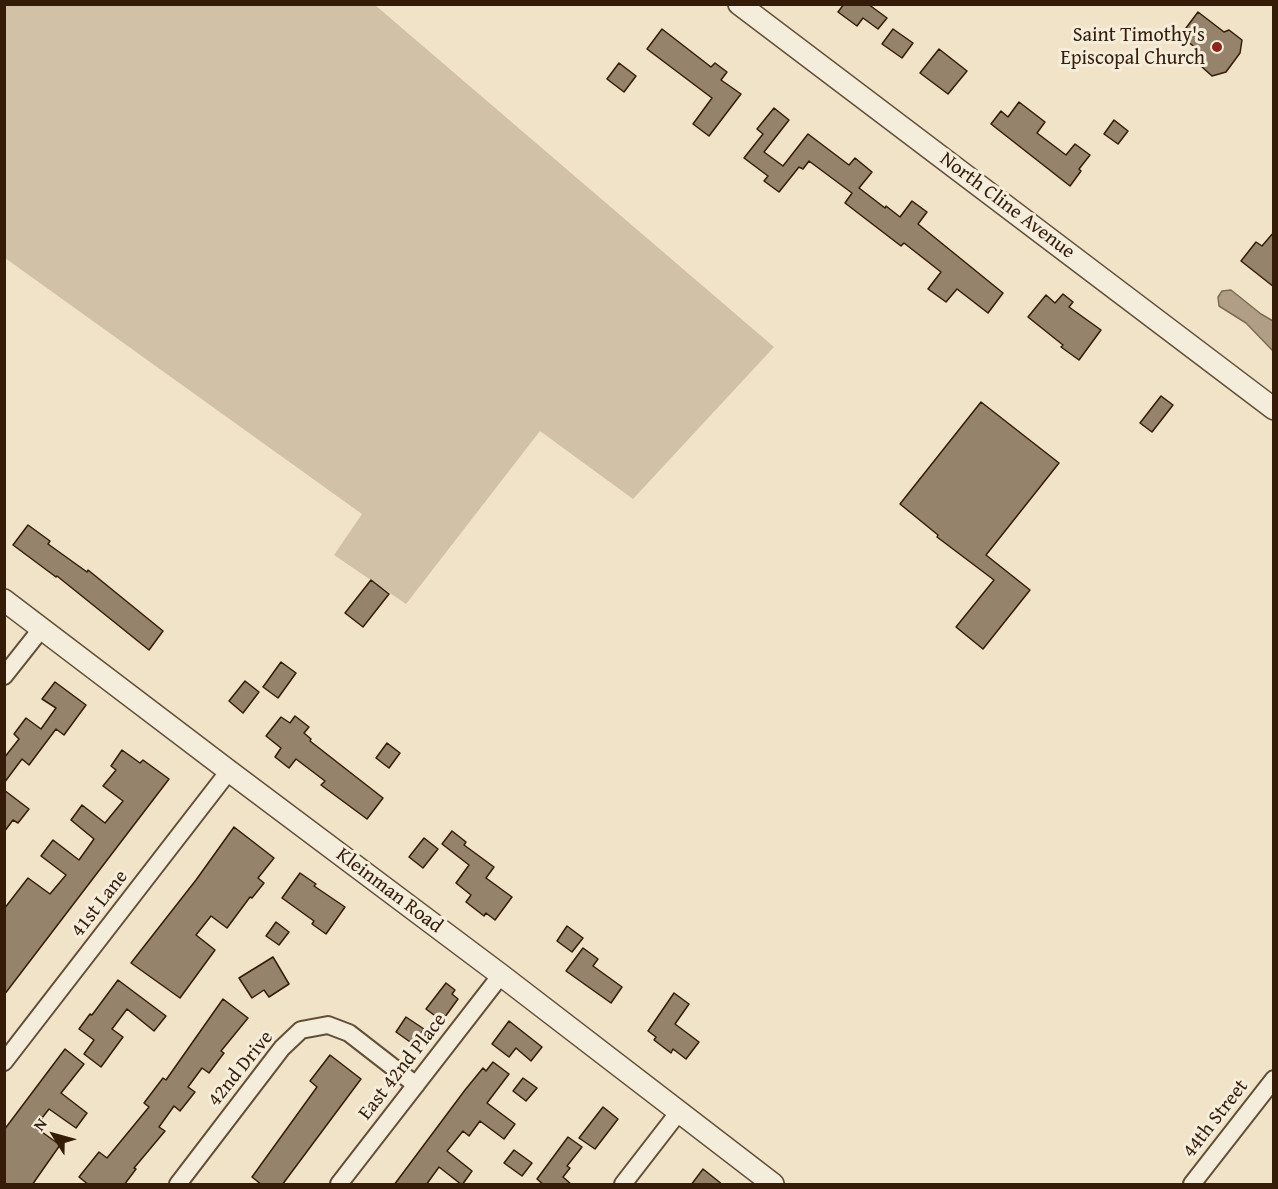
<!DOCTYPE html>
<style>
body{margin:0}
#map{position:relative;width:1278px;height:1189px;overflow:hidden;background:#f0e3c7;font-family:"Gentium Book Plus",serif}
canvas{display:block}
.frame{position:absolute;inset:0;border:6px solid #341c09;pointer-events:none}
.north{position:absolute;left:24px;top:1105px;width:60px;height:60px;-webkit-text-stroke:4px #f5eddb;paint-order:stroke;rotate:307deg;font-size:16px;font-weight:700;line-height:24px;text-align:center;color:#341c09}
.north::after{content:'';display:block;margin:auto;width:21px;height:27px;background:#341c09;clip-path:polygon(50% 0,100% 100%,50% 72%,0 100%)}
</style>
<div id="map">
<canvas width="1278" height="1189"></canvas>
<div class="frame"></div>
<div class="north">N</div>
</div>
<script>
const g = document.querySelector('canvas').getContext('2d');
g.lineJoin = 'round';
function fillPath(path, color) { g.fillStyle = color; g.fill(path, 'evenodd'); }
function stroke(path, color, width, dash) { g.strokeStyle = color; g.lineWidth = width; g.lineCap = dash ? 'butt' : 'round'; g.setLineDash(dash || []); g.stroke(path); }
function drawText(font, color, halo, rows, align = 'center') {
  g.font = font + ' "Gentium Book Plus",serif'; g.lineWidth = 6; g.setLineDash([]); g.textBaseline = 'middle'; g.strokeStyle = halo; g.fillStyle = color; for (const [text, x, y, turn = 0] of rows) {
    g.save(); g.translate(x, y); g.rotate((+turn || 0) * Math.PI / 180); g.textAlign = isNaN(turn) ? turn : align; if (halo) g.strokeText(text, 0, 0); g.fillText(text, 0, 0); g.restore();
  }
}
fillPath(new Path2D(`
 M 5,5 L 375,5 L 774,347 L 633,499 L 540,431 L 406,604 L 334,555 L 362,514 L 5,258 Z`), '#d0c1a7');
const water = new Path2D(`
 M 1231,290 L 1261,314 L 1273,321 L 1273,351 L 1246,323 L 1219,306 L 1218,297 L 1222,291 Z`);
fillPath(water, '#b09f86');
stroke(water, '#7e6b54', 1.5);
const building = new Path2D(`
 M 844,4 L 868,4 L 887,18 L 878,29 L 863,18 L 857,26 L 838,12 Z
 M 1198,12 L 1224,32 L 1229,30 L 1242,40 L 1240,53 L 1226,72 L 1212,76 L 1202,67 L 1204,54 L 1180,36 Z
 M 662,29 L 711,67 L 715,63 L 727,72 L 721,80 L 741,94 L 709,136 L 693,124 L 712,98 L 647,49 Z
 M 893,29 L 913,43 L 902,58 L 882,44 Z
 M 939,49 L 967,71 L 948,94 L 920,73 Z
 M 619,63 L 636,76 L 624,92 L 607,79 Z
 M 1019,102 L 1045,122 L 1037,133 L 1066,155 L 1075,144 L 1090,155 L 1079,169 L 1081,171 L 1070,186 L 991,124 L 1001,111 L 1008,117 Z
 M 774,108 L 789,120 L 764,152 L 783,166 L 808,134 L 849,165 L 855,158 L 872,172 L 859,188 L 885,208 L 886,206 L 900,217 L 912,201 L 927,212 L 918,224 L 1003,293 L 988,313 L 957,289 L 946,302 L 928,289 L 941,272 L 904,243 L 901,246 L 845,203 L 852,193 L 809,161 L 803,169 L 799,167 L 779,192 L 764,181 L 768,176 L 744,158 L 763,134 L 757,129 Z
 M 1114,120 L 1128,131 L 1118,144 L 1104,134 Z
 M 1274,232 L 1274,287 L 1241,261 L 1256,242 L 1262,246 Z
 M 1063,294 L 1073,302 L 1069,307 L 1101,330 L 1079,360 L 1061,347 L 1063,345 L 1028,317 L 1046,295 L 1055,303 Z
 M 1161,396 L 1173,405 L 1152,432 L 1140,423 Z
 M 981,402 L 1059,463 L 986,555 L 1030,590 L 983,649 L 956,627 L 994,580 L 937,537 L 938,535 L 900,504 Z
 M 28,525 L 50,541 L 48,544 L 87,572 L 88,570 L 163,631 L 149,650 L 57,576 L 56,577 L 13,545 Z
 M 371,580 L 389,594 L 363,627 L 345,613 Z
 M 281,662 L 296,673 L 278,698 L 263,687 Z
 M 245,681 L 259,692 L 243,713 L 229,701 Z
 M 55,682 L 86,705 L 64,735 L 56,729 L 29,765 L 22,759 L 4,783 L 4,758 L 19,739 L 14,734 L 26,718 L 41,729 L 56,708 L 42,699 Z
 M 295,716 L 309,727 L 304,733 L 311,739 L 310,741 L 383,798 L 367,819 L 321,785 L 325,781 L 296,759 L 289,768 L 275,757 L 281,748 L 266,736 L 281,717 L 290,723 Z
 M 387,743 L 400,753 L 389,768 L 376,758 Z
 M 122,750 L 140,763 L 143,760 L 169,779 L 4,995 L 4,909 L 28,878 L 50,894 L 66,875 L 41,856 L 53,840 L 79,860 L 94,839 L 71,820 L 82,805 L 105,823 L 123,801 L 103,786 L 116,770 L 111,766 Z
 M 4,790 L 29,809 L 18,823 L 13,820 L 4,832 Z
 M 234,827 L 274,858 L 258,878 L 264,883 L 252,898 L 250,897 L 227,928 L 211,916 L 196,935 L 215,950 L 180,998 L 131,963 L 196,880 Z
 M 452,831 L 466,842 L 464,845 L 494,867 L 486,878 L 512,897 L 495,920 L 486,913 L 484,916 L 466,902 L 471,895 L 456,883 L 469,865 L 442,844 Z
 M 424,838 L 438,849 L 423,868 L 409,857 Z
 M 300,873 L 316,884 L 314,886 L 345,907 L 326,934 L 312,924 L 314,921 L 282,898 Z
 M 276,922 L 289,932 L 279,945 L 266,936 Z
 M 567,926 L 583,938 L 572,952 L 557,941 Z
 M 583,948 L 598,959 L 593,966 L 622,987 L 611,1003 L 566,971 Z
 M 273,957 L 289,984 L 269,997 L 264,990 L 252,998 L 239,978 Z
 M 118,980 L 166,1016 L 154,1031 L 127,1009 L 112,1029 L 123,1037 L 101,1067 L 84,1054 L 94,1040 L 79,1029 L 90,1014 L 92,1015 Z
 M 446,983 L 455,990 L 452,994 L 458,999 L 442,1021 L 426,1009 Z
 M 674,993 L 689,1004 L 675,1024 L 699,1042 L 686,1059 L 673,1049 L 671,1053 L 654,1040 L 656,1037 L 648,1031 Z
 M 223,999 L 248,1018 L 221,1051 L 224,1053 L 209,1073 L 202,1068 L 188,1087 L 195,1092 L 180,1111 L 174,1106 L 159,1127 L 165,1131 L 134,1168 L 136,1169 L 124,1185 L 89,1185 L 79,1177 L 99,1152 L 107,1158 L 149,1107 L 144,1103 L 163,1078 L 166,1080 Z
 M 406,1017 L 424,1029 L 413,1044 L 396,1032 Z
 M 509,1021 L 542,1047 L 531,1061 L 516,1048 L 509,1057 L 492,1044 Z
 M 65,1049 L 84,1064 L 61,1093 L 87,1113 L 76,1128 L 49,1109 L 35,1127 L 60,1145 L 32,1185 L 4,1185 L 4,1130 Z
 M 330,1055 L 361,1079 L 282,1185 L 262,1185 L 252,1177 L 317,1087 L 310,1081 Z
 M 493,1062 L 509,1074 L 487,1103 L 515,1124 L 504,1139 L 480,1121 L 469,1136 L 463,1131 L 447,1151 L 472,1171 L 462,1185 L 439,1167 L 426,1185 L 394,1185 L 465,1090 L 483,1068 L 486,1071 Z
 M 523,1078 L 537,1088 L 526,1101 L 513,1091 Z
 M 603,1107 L 618,1119 L 595,1149 L 579,1138 Z
 M 568,1137 L 582,1147 L 567,1166 L 570,1168 L 563,1177 L 572,1185 L 544,1185 L 537,1179 Z
 M 514,1150 L 532,1163 L 522,1176 L 504,1163 Z
 M 703,1169 L 723,1185 L 691,1185 Z`);
fillPath(building, '#96836c');
stroke(building, '#341c09', 1.5);
const minor = new Path2D(`
 M 4,676 L 42,628
 M 4,1062 L 229,771
 M 178,1184 L 282,1048 L 301,1030 L 328,1025 L 349,1033 L 416,1085
 M 339,1184 L 501,975
 M 623,1184 L 678,1113
 M 1192,1184 L 1274,1079`);
const tertiary = new Path2D(`
 M 739,4 L 1274,409
 M 4,600 L 229,771 L 501,975 L 773,1184`);
stroke(minor, '#634e38', 20);
stroke(tertiary, '#634e38', 24);
stroke(minor, '#f5eddb', 16);
stroke(tertiary, '#f5eddb', 21);
for (const [x, y, r, color] of [
 [1217,47,6,"#8f2418"]
]) { const dot = new Path2D(); dot.arc(x, y, r, 0, 2 * Math.PI); g.fillStyle = color; g.fill(dot); stroke(dot, '#f5eddb', 2); }
drawText('20px', '#341c09', '#f5eddb', [
 ["Saint Timothy's",1205,36],
 ["Episcopal Church",1205,59]
], 'right');
drawText('20px', '#341c09', '#f5eddb', [
 ["North Cline Avenue",1007,206,37],
 ["Kleinman Road",389,891,37],
 ["41st Lane",100,904,-52],
 ["East 42nd Place",403,1067,-52],
 ["42nd Drive",241,1069,-51],
 ["44th Street",1216,1119,-52]
]);
</script>
